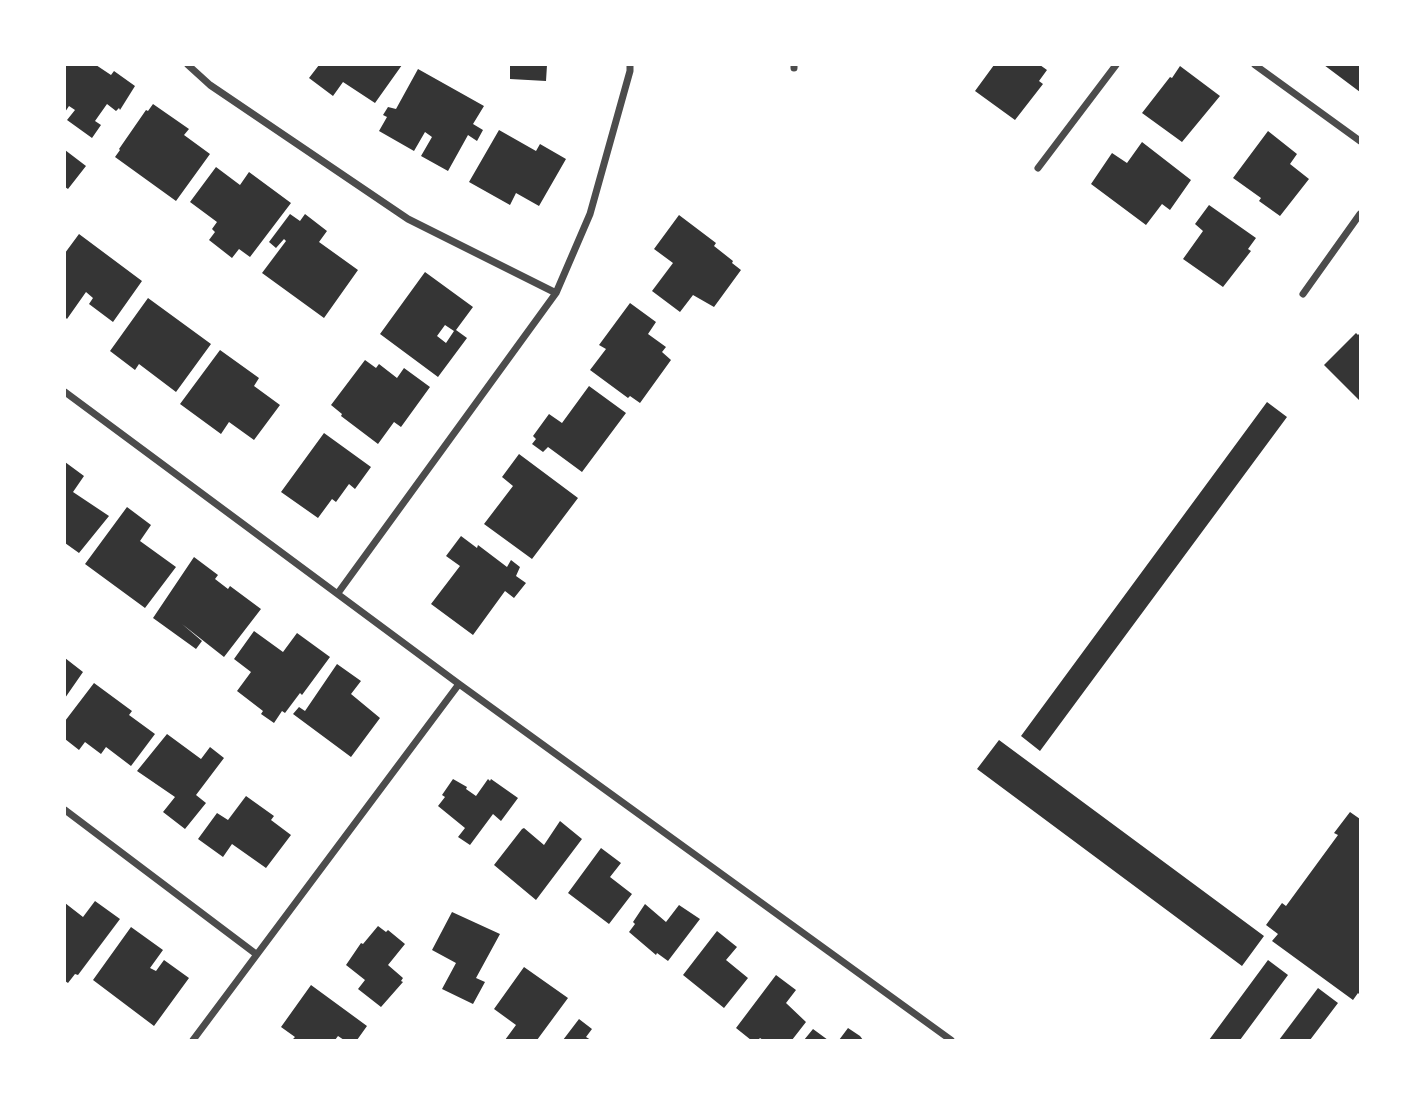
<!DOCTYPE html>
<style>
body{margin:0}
#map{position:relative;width:1425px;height:1105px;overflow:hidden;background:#fff;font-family:Ubuntu,sans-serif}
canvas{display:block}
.frame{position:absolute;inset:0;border:66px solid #fff;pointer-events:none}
</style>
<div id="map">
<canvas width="1425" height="1105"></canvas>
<div class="frame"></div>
</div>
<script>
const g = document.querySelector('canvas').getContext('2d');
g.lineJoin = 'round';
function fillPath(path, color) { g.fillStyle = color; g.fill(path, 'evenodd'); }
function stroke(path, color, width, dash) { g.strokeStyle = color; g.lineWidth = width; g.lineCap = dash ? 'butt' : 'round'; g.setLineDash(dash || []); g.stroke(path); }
fillPath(new Path2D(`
 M 65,65 L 96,65 L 111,75 L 114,71 L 135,86 L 120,110 L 119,108 L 116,111 L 107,104 L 95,121 L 101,125 L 92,138 L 67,120 L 75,110 L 69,106 L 65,112 Z
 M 319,65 L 402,65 L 375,103 L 343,82 L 333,96 L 309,78 Z
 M 510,65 L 547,65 L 546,81 L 510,79 Z
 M 994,65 L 1040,65 L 1047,70 L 1039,81 L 1043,84 L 1015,120 L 975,91 Z
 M 1324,65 L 1360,65 L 1360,92 Z
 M 1180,66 L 1220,96 L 1182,142 L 1142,113 L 1170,77 L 1172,78 Z
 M 418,69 L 484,106 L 473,124 L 483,130 L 477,141 L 468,135 L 448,171 L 421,156 L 432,137 L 425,132 L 414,151 L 379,131 L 387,117 L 383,115 L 388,107 L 396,109 Z
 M 153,104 L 189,129 L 184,135 L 210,154 L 176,201 L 115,157 L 120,150 L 119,149 L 146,110 L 148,111 Z
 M 499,130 L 536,151 L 540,144 L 566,159 L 539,206 L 516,193 L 510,205 L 469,182 Z
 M 1268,131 L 1297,154 L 1290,164 L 1309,179 L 1280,216 L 1259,201 L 1261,198 L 1233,178 Z
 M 1142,142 L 1191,180 L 1170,210 L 1162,204 L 1146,225 L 1091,184 L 1112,153 L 1127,163 Z
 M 65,150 L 86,166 L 68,189 L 65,187 Z
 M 216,167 L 240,185 L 249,172 L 291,203 L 250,257 L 239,249 L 232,258 L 209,240 L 215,232 L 212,229 L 217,222 L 190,202 Z
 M 1209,205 L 1256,238 L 1248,249 L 1251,251 L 1223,287 L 1183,259 L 1203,231 L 1195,224 Z
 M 290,214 L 300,221 L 305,214 L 327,231 L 319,242 L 358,270 L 324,318 L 262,273 L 286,241 L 284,239 L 276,248 L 269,242 Z
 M 679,215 L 716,243 L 714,246 L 733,261 L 732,263 L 741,270 L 714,307 L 693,295 L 680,312 L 652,291 L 673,263 L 654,249 Z
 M 79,234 L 142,281 L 113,322 L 89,304 L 93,298 L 86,292 L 67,319 L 65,317 L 65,253 Z
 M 425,272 L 473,307 L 456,330 L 467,338 L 438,377 L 380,334 ZM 445,325 L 454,331 L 446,343 L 437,336 Z
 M 148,298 L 211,344 L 176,392 L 139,364 L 135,370 L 110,351 Z
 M 630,303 L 656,322 L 648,334 L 666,347 L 662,352 L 671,360 L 640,403 L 630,396 L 628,398 L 590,370 L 606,349 L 599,345 Z
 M 1356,333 L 1358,335 L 1360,333 L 1360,401 L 1324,365 Z
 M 220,350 L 259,378 L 254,386 L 280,405 L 254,440 L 229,422 L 221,434 L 180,404 Z
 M 365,360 L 376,368 L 379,364 L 397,378 L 404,368 L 430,387 L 401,427 L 394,422 L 378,444 L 341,416 L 342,414 L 331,405 Z
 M 589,386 L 626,413 L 582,472 L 548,447 L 543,452 L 532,444 L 536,439 L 533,436 L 549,414 L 562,423 Z
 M 1267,402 L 1287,417 L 1040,751 L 1021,736 Z
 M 324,433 L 371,467 L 355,489 L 349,484 L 336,502 L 332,499 L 318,518 L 281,492 Z
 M 519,454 L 578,498 L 532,559 L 484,524 L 513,486 L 502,477 Z
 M 65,462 L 84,476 L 73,492 L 109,516 L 79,553 L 65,543 Z
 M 127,507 L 151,525 L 140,541 L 176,567 L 145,608 L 85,564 Z
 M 461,536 L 477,548 L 478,545 L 507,567 L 511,560 L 520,567 L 516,576 L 526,583 L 514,598 L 505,591 L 473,635 L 431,604 L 460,566 L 446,556 Z
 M 194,557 L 218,575 L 215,579 L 228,589 L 230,586 L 261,609 L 224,657 L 182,624 L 202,641 L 196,649 L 153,618 Z
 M 254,631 L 283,652 L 297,633 L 330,657 L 302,695 L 300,693 L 285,713 L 282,711 L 274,723 L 261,714 L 263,711 L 237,691 L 251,672 L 234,659 Z
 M 65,658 L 83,672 L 65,698 Z
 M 337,664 L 361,681 L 351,694 L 380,718 L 351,757 L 293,714 L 299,707 L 305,711 Z
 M 94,683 L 132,711 L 129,715 L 155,734 L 131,766 L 106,747 L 101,754 L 85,742 L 79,750 L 65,739 L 65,721 Z
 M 167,734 L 201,759 L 210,747 L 224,758 L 196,795 L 206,803 L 185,829 L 163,812 L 175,797 L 137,771 Z
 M 999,740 L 1264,936 L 1242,966 L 977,769 Z
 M 453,779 L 467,787 L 466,789 L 476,796 L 488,779 L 490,781 L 491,779 L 518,798 L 501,821 L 493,814 L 470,845 L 458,837 L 465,828 L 438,806 L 445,797 L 442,795 Z
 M 246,796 L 274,816 L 271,820 L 291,835 L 266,868 L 232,844 L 223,857 L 198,839 L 217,813 L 228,820 Z
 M 1350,812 L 1360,819 L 1360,995 L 1358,993 L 1353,1000 L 1272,941 L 1278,934 L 1266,925 L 1282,903 L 1286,906 L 1338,835 L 1334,833 Z
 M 560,821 L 582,839 L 536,900 L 494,865 L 522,829 L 524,828 L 544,845 Z
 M 601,848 L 621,863 L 610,877 L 632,894 L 609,924 L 568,893 Z
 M 95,901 L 120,919 L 78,975 L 75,974 L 68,983 L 65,981 L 65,903 L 83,917 Z
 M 645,904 L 666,922 L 679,905 L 700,919 L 668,961 L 657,953 L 656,955 L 629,932 L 635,924 L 633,922 Z
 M 452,912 L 500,934 L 476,978 L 485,982 L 473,1004 L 442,989 L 456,963 L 432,950 Z
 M 378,926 L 386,932 L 388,930 L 405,944 L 388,965 L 403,978 L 401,981 L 403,982 L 381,1007 L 358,989 L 365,980 L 346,965 L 361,943 L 363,944 Z
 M 131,927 L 163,950 L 150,968 L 156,971 L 164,960 L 189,978 L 154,1026 L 93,980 Z
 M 717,931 L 737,947 L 726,960 L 748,978 L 724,1008 L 683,975 Z
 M 1268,960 L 1288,975 L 1240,1040 L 1209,1040 Z
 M 524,967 L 568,998 L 537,1040 L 505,1040 L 516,1025 L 494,1009 Z
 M 776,975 L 796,990 L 786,1003 L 806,1022 L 792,1040 L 763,1040 L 760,1038 L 758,1040 L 751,1040 L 736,1028 Z
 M 311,985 L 367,1026 L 357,1040 L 344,1040 L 338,1036 L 335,1040 L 292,1040 L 295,1037 L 281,1027 Z
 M 1318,988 L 1338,1003 L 1310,1040 L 1279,1040 Z
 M 579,1019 L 592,1029 L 586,1037 L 591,1040 L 563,1040 Z
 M 848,1028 L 860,1036 L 863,1040 L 839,1040 Z
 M 813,1029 L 828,1040 L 804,1040 Z`), '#353535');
stroke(new Path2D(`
 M 188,65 L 210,85 L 408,219 L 556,293
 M 1255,65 L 1360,141
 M 794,68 L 794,65
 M 1038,168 L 1116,65
 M 1303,294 L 1360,214
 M 65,392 L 459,684 L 951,1040
 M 338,593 L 556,293 L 590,214 L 630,71 L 630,65
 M 65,810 L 256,954
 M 193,1040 L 459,684`), '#4c4c4c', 7);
</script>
